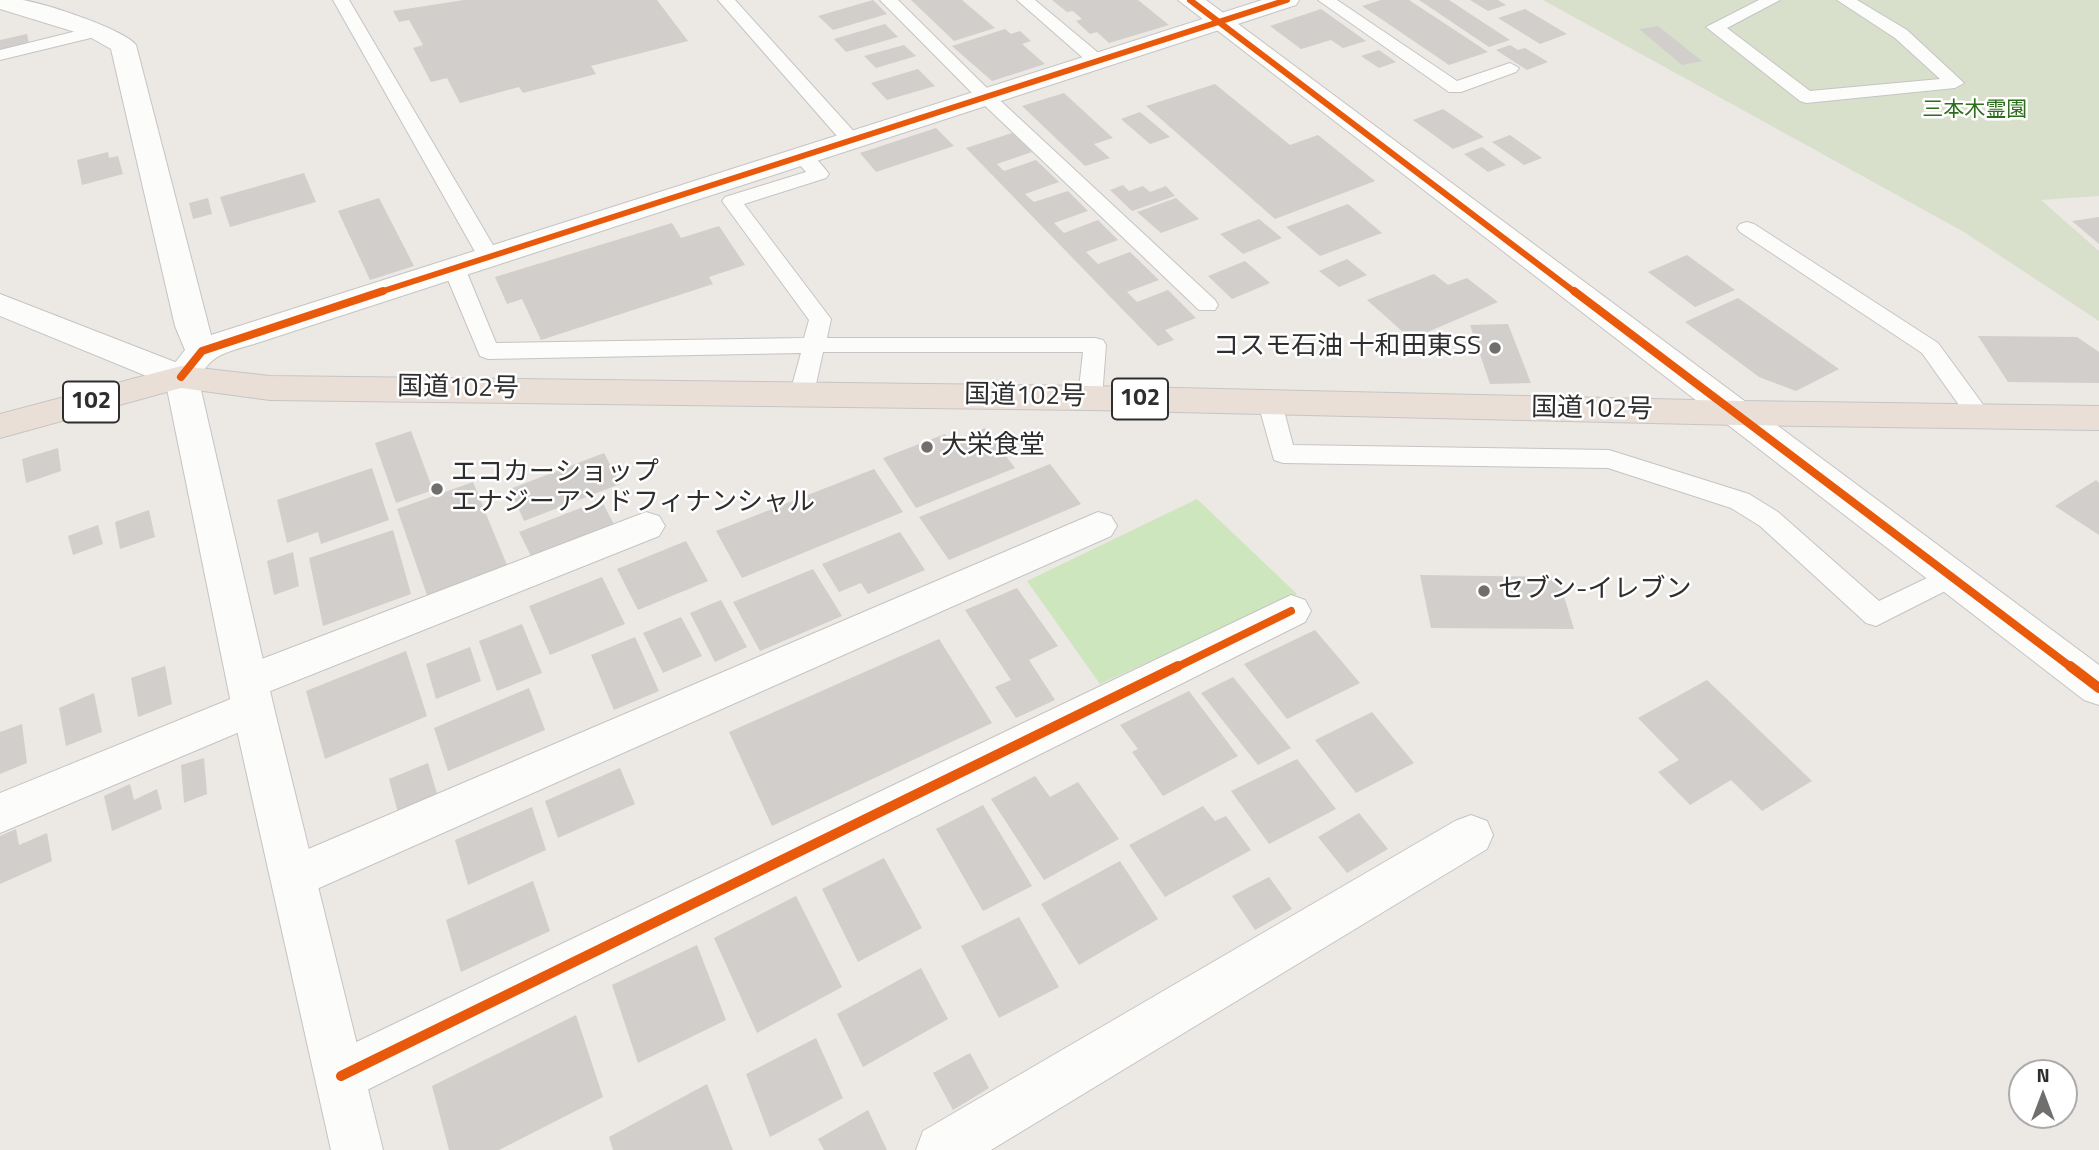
<!DOCTYPE html>
<meta charset="utf-8">
<style>
body{margin:0}
#map{position:relative;width:2099px;height:1150px;overflow:hidden;background:#ece8e4;font-family:"Titillium Web",sans-serif}
canvas{display:block}
.north{position:absolute;left:2008px;top:1059px;width:70px;height:70px;box-sizing:border-box;background:#fff;border:2px solid #ababab;border-radius:50%;rotate:0deg;font-size:19px;font-weight:700;line-height:28px;text-align:center;color:#2e2e2e}
.north::after{content:'';display:block;margin:auto;width:24px;height:32px;background:#706f6e;clip-path:polygon(50% 0,100% 100%,50% 72%,0 100%)}
</style>
<div id="map">
<canvas width="2099" height="1150"></canvas>
<div class="north">N</div>
</div>
<script>
const g = document.querySelector('canvas').getContext('2d');
g.lineJoin = 'round';
function fillPath(path, color) { g.fillStyle = color; g.fill(path, 'evenodd'); }
function stroke(path, color, width, dash) { g.strokeStyle = color; g.lineWidth = width; g.lineCap = dash ? 'butt' : 'round'; g.setLineDash(dash || []); g.stroke(path); }
function drawText(font, color, halo, rows, align = 'center') {
  g.font = font + ' "Titillium Web","Noto Sans JP",sans-serif'; g.lineWidth = 5; g.setLineDash([]); g.textBaseline = 'middle'; g.strokeStyle = halo; g.fillStyle = color; for (const [text, x, y, turn = 0] of rows) {
    g.save(); g.translate(x, y); g.rotate((+turn || 0) * Math.PI / 180); g.textAlign = isNaN(turn) ? turn : align; if (halo) g.strokeText(text, 0, 0); g.fillText(text, 0, 0); g.restore();
  }
}
fillPath(new Path2D(`
 M 1197,499 L 1297,594 L 1100,684 L 1027,581 Z`), '#cee6be');
fillPath(new Path2D(`
 M 1543,0 L 2099,0 L 2099,196 L 2041,200 L 2099,251 L 2099,321 L 1964,232 Z`), '#d8e0cc');
fillPath(new Path2D(`
 M 464,0 L 657,0 L 688,41 L 591,66 L 596,74 L 523,93 L 519,87 L 460,103 L 447,78 L 431,82 L 413,48 L 423,45 L 409,20 L 399,22 L 393,11 Z
 M 873,0 L 887,14 L 833,30 L 818,16 Z
 M 911,0 L 962,0 L 995,28 L 954,41 Z
 M 1052,0 L 1138,0 L 1169,25 L 1109,43 L 1097,32 L 1090,34 L 1076,21 L 1082,19 L 1073,11 L 1067,12 Z
 M 1381,0 L 1409,0 L 1488,52 L 1449,65 L 1362,6 Z
 M 1419,0 L 1449,0 L 1510,40 L 1489,47 Z
 M 1470,0 L 1498,0 L 1506,5 L 1488,11 Z
 M 1321,9 L 1366,41 L 1343,48 L 1331,40 L 1301,49 L 1270,26 Z
 M 1525,9 L 1567,34 L 1540,44 L 1498,18 Z
 M 885,24 L 898,37 L 846,52 L 834,39 Z
 M 1658,26 L 1702,61 L 1682,65 L 1639,29 Z
 M 1005,29 L 1011,34 L 1020,31 L 1031,41 L 1022,44 L 1045,64 L 992,81 L 952,46 Z
 M 27,34 L 29,44 L 0,51 L 0,40 Z
 M 904,45 L 916,56 L 876,68 L 864,56 Z
 M 1510,45 L 1518,50 L 1525,48 L 1548,62 L 1527,70 L 1496,50 Z
 M 1379,50 L 1396,62 L 1379,68 L 1361,56 Z
 M 918,69 L 935,86 L 887,100 L 871,83 Z
 M 1215,84 L 1290,145 L 1318,135 L 1375,181 L 1275,219 L 1146,106 Z
 M 1064,93 L 1113,138 L 1094,144 L 1110,158 L 1085,166 L 1022,106 Z
 M 1443,109 L 1484,137 L 1453,149 L 1413,120 Z
 M 1140,112 L 1170,137 L 1150,144 L 1121,119 Z
 M 936,128 L 954,146 L 876,172 L 860,153 Z
 M 1012,133 L 1032,152 L 997,164 L 1004,171 L 1036,160 L 1059,182 L 1025,194 L 1034,202 L 1068,191 L 1088,211 L 1054,223 L 1064,233 L 1098,220 L 1118,240 L 1086,252 L 1098,264 L 1130,252 L 1159,280 L 1127,292 L 1137,302 L 1168,290 L 1196,318 L 1165,330 L 1174,340 L 1158,346 L 966,148 Z
 M 1510,135 L 1542,158 L 1524,165 L 1492,142 Z
 M 1482,147 L 1506,165 L 1488,172 L 1464,154 Z
 M 108,152 L 109,158 L 118,156 L 123,174 L 82,185 L 77,160 Z
 M 304,173 L 316,202 L 230,227 L 220,197 Z
 M 1123,185 L 1129,191 L 1143,186 L 1150,192 L 1166,186 L 1175,196 L 1132,211 L 1110,190 Z
 M 208,198 L 212,214 L 193,219 L 189,203 Z
 M 379,198 L 414,266 L 370,280 L 338,211 Z
 M 1176,198 L 1199,219 L 1161,233 L 1137,212 Z
 M 1348,204 L 1382,233 L 1320,256 L 1286,227 Z
 M 2099,217 L 2099,244 L 2072,221 Z
 M 1259,219 L 1282,238 L 1243,254 L 1220,234 Z
 M 672,223 L 681,238 L 719,226 L 745,265 L 709,277 L 713,284 L 541,340 L 522,299 L 507,304 L 495,277 Z
 M 1687,255 L 1735,290 L 1695,307 L 1648,272 Z
 M 1347,259 L 1367,275 L 1339,287 L 1319,271 Z
 M 1245,261 L 1270,283 L 1232,299 L 1208,276 Z
 M 1434,274 L 1448,285 L 1467,278 L 1498,302 L 1411,339 L 1367,300 Z
 M 1738,298 L 1839,369 L 1796,391 L 1759,377 L 1685,322 Z
 M 1508,324 L 1531,383 L 1490,384 L 1470,325 Z
 M 1978,336 L 2077,337 L 2099,352 L 2099,383 L 2008,382 Z
 M 985,428 L 1015,468 L 916,508 L 883,458 L 945,434 L 950,442 Z
 M 411,431 L 433,490 L 396,503 L 375,443 Z
 M 58,448 L 61,471 L 26,483 L 22,459 Z
 M 604,453 L 620,484 L 524,521 L 510,489 Z
 M 1050,464 L 1081,504 L 949,560 L 919,517 Z
 M 372,468 L 389,520 L 321,544 L 318,532 L 287,543 L 277,500 Z
 M 874,469 L 903,512 L 742,578 L 716,531 Z
 M 2096,480 L 2099,483 L 2099,535 L 2055,506 Z
 M 473,482 L 509,570 L 429,601 L 397,509 Z
 M 601,500 L 615,526 L 533,560 L 519,532 Z
 M 149,510 L 155,537 L 120,549 L 115,522 Z
 M 98,525 L 103,544 L 73,555 L 68,536 Z
 M 393,530 L 411,594 L 323,626 L 309,558 Z
 M 900,532 L 925,570 L 868,594 L 861,583 L 839,592 L 822,564 Z
 M 686,541 L 708,581 L 638,610 L 617,569 Z
 M 293,552 L 299,586 L 274,595 L 267,561 Z
 M 813,569 L 842,616 L 760,651 L 733,602 Z
 M 1420,575 L 1558,577 L 1574,629 L 1431,628 Z
 M 602,577 L 625,624 L 550,655 L 529,606 Z
 M 1017,588 L 1058,646 L 1029,660 L 1055,700 L 1016,718 L 995,687 L 1011,680 L 965,610 Z
 M 721,600 L 747,647 L 715,662 L 690,613 Z
 M 681,617 L 702,656 L 663,673 L 643,633 Z
 M 522,624 L 542,673 L 497,691 L 479,641 Z
 M 1315,630 L 1360,683 L 1287,719 L 1244,664 Z
 M 635,637 L 659,691 L 614,710 L 591,655 Z
 M 939,639 L 992,723 L 772,826 L 729,732 Z
 M 470,647 L 481,681 L 436,699 L 426,664 Z
 M 406,651 L 427,716 L 325,759 L 306,691 Z
 M 165,666 L 172,704 L 138,717 L 131,678 Z
 M 1233,677 L 1291,748 L 1258,765 L 1201,693 Z
 M 1707,680 L 1812,781 L 1762,811 L 1731,780 L 1690,805 L 1658,772 L 1679,760 L 1638,718 Z
 M 529,688 L 545,730 L 448,771 L 434,728 Z
 M 1189,691 L 1238,756 L 1163,796 L 1132,752 L 1138,749 L 1120,725 Z
 M 94,693 L 102,732 L 66,746 L 59,708 Z
 M 1372,712 L 1414,763 L 1356,793 L 1315,740 Z
 M 22,724 L 27,763 L 0,774 L 0,732 Z
 M 204,758 L 207,794 L 184,803 L 181,765 Z
 M 1297,759 L 1336,809 L 1269,844 L 1231,791 Z
 M 428,763 L 438,797 L 398,813 L 389,779 Z
 M 620,768 L 635,804 L 558,838 L 545,801 Z
 M 1035,776 L 1050,797 L 1078,782 L 1119,839 L 1044,880 L 991,799 Z
 M 130,784 L 134,800 L 157,789 L 162,809 L 112,831 L 104,796 Z
 M 983,805 L 1032,886 L 983,911 L 936,829 Z
 M 1203,806 L 1215,821 L 1226,816 L 1251,850 L 1165,897 L 1129,845 Z
 M 532,807 L 546,850 L 468,885 L 455,840 Z
 M 1359,813 L 1388,849 L 1347,873 L 1318,837 Z
 M 16,829 L 19,845 L 47,833 L 52,861 L 0,884 L 0,836 Z
 M 884,858 L 922,928 L 858,962 L 822,889 Z
 M 1120,861 L 1158,919 L 1079,965 L 1041,904 Z
 M 1269,877 L 1292,909 L 1255,930 L 1232,896 Z
 M 533,881 L 550,931 L 461,972 L 446,920 Z
 M 796,896 L 842,987 L 757,1033 L 714,938 Z
 M 1019,917 L 1059,987 L 999,1018 L 961,946 Z
 M 697,945 L 726,1020 L 638,1063 L 612,985 Z
 M 921,968 L 948,1019 L 863,1067 L 837,1014 Z
 M 576,1015 L 603,1097 L 499,1150 L 449,1150 L 432,1086 Z
 M 816,1038 L 843,1098 L 770,1137 L 746,1074 Z
 M 970,1053 L 989,1088 L 953,1110 L 933,1073 Z
 M 707,1084 L 733,1150 L 613,1150 L 609,1137 Z
 M 868,1110 L 887,1150 L 824,1150 L 818,1139 Z`), '#d1cecb');
const lane = new Path2D(`
 M 333,0 L 349,0 L 500,257 L 496,262 L 482,262 L 478,257 Z
 M 718,0 L 735,0 L 858,136 L 861,140 L 858,144 L 844,144 Z
 M 880,0 L 898,0 L 991,92 L 1215,300 L 1218,305 L 1215,310 L 1199,310 L 979,100 Z
 M 1017,0 L 1035,0 L 1102,56 L 1105,60 L 1102,64 L 1090,64 Z
 M 1318,0 L 1337,0 L 1457,81 L 1510,63 L 1519,68 L 1516,72 L 1461,92 L 1449,92 Z
 M 1759,0 L 1780,0 L 1727,28 L 1810,91 L 1940,79 L 1895,38 L 1837,0 L 1857,0 L 1907,30 L 1964,83 L 1955,88 L 1806,103 L 1800,101 L 1706,27 Z
 M 97,26 L 106,31 L 103,35 L 0,60 L 0,50 Z
 M 802,150 C 813,153 822,165 829,174 L 826,178 L 744,204 L 831,319 L 827,338 L 1095,338 L 1103,340 L 1106,345 L 1102,398 L 1098,404 L 1090,406 L 1082,404 L 1078,398 L 1083,352 L 823,352 L 814,393 L 810,399 L 802,401 L 794,399 L 790,393 L 801,353 L 488,359 L 480,356 L 443,268 L 447,263 L 461,263 L 465,268 L 496,343 L 804,338 L 809,320 L 722,201 L 725,197 L 806,172 L 792,156 Z
 M 1747,222 L 1754,224 L 1938,343 L 1987,410 L 1991,416 L 1987,422 L 1979,424 L 1971,422 L 1922,353 L 1740,232 L 1737,228 L 1740,224 Z
 M 1270,395 L 1278,397 L 1282,403 L 1293,445 L 1609,450 L 1749,494 L 1778,512 L 1879,601 L 1952,566 L 1961,569 L 1965,576 L 1961,583 L 1876,626 L 1866,623 L 1760,526 L 1731,508 L 1608,468 L 1283,463 L 1274,460 L 1258,403 L 1262,397 Z`);
const street = new Path2D(`
 M 0,0 C 7,0 15,0 22,0 C 44,3 124,29 136,45 L 211,335 L 1262,0 L 1299,0 L 1296,5 L 254,344 C 241,348 222,352 212,361 C 195,376 197,393 169,385 L 164,377 L 185,350 L 175,326 L 111,49 L 88,36 L 0,9 Z
 M 646,512 L 659,516 L 665,526 L 659,536 L 263,694 L 268,696 L 274,708 L 268,720 L 0,833 L 0,793 L 238,696 L 233,694 L 227,682 L 233,670 Z
 M 1098,512 L 1111,516 L 1117,526 L 1111,536 L 310,892 L 294,898 L 278,892 L 271,877 L 278,862 Z
 M 1291,595 L 1305,600 L 1311,611 L 1305,622 L 359,1094 L 341,1101 L 323,1094 L 316,1076 L 323,1058 Z
 M 1471,815 L 1487,821 L 1493,835 L 1487,849 L 991,1150 L 916,1150 L 923,1131 L 1455,821 Z`);
const secondary = new Path2D(`
 M 1178,0 L 1206,0 L 2099,665 L 2099,705 L 2084,700 Z
 M 0,294 L 193,369 L 198,377 L 274,708 L 383,1150 L 331,1150 L 232,708 L 166,384 L 0,316 Z`);
const highway = new Path2D(`
 M 181,366 L 270,376 L 1090,386 L 1738,401 L 2099,406 L 2099,430 L 1738,425 L 1090,410 L 270,400 L 181,388 L 0,438 L 0,414 Z`);
stroke(lane, '#c5c4c5', 2);
stroke(street, '#c5c4c5', 2);
stroke(secondary, '#c5c4c5', 2);
stroke(highway, '#c6c5c4', 2);
fillPath(lane, '#fcfcfb');
fillPath(street, '#fcfcfb');
fillPath(secondary, '#fcfcfb');
fillPath(highway, '#eadfd6');
stroke(new Path2D(`
 M 1190,0 L 1576,293
 M 377,293 L 1287,0`), '#e8590c', 6);
stroke(new Path2D(`
 M 1574,291 L 2072,668
 M 181,377 L 202,351 L 383,291
 M 1175,668 L 1291,611`), '#e8590c', 8);
stroke(new Path2D(`
 M 2070,666 L 2099,688
 M 341,1076 L 1178,666`), '#e8590c', 10);
for (const [x, y, r, color] of [
 [1495,348,7,"#706f6e"],
 [927,447,7,"#706f6e"],
 [437,489,7,"#706f6e"],
 [1484,591,7,"#706f6e"]
]) { const dot = new Path2D(); dot.arc(x, y, r, 0, 2 * Math.PI); g.fillStyle = color; g.fill(dot); stroke(dot, '#fff', 2.5); }
drawText('21px', '#2c6e1b', '#fff', [
 ["三本木霊園",1975,111]
]);
for (const [x, y, w] of [
 [1140,399,56],
 [91,402,56]
]) { const box = new Path2D(); box.roundRect(x - w / 2, y - 20.5, w, 41, 5); g.fillStyle = '#fff'; g.fill(box); stroke(box, '#2e2e2e', 2); }
drawText('bold 24px', '#2e2e2e', null, [
 ["102",1140,399],
 ["102",91,402]
]);
drawText('26px', '#2e2e2e', '#fff', [
 ["コスモ石油 十和田東SS",1481,348,"right"],
 ["大栄食堂",941,447],
 ["エコカーショップ",451,474],
 ["エナジーアンドフィナンシャル",451,504],
 ["セブン-イレブン",1498,591]
], 'left');
drawText('26px', '#2e2e2e', '#fff', [
 ["国道102号",458,389,1],
 ["国道102号",1025,397,1],
 ["国道102号",1592,410,1]
]);
</script>
